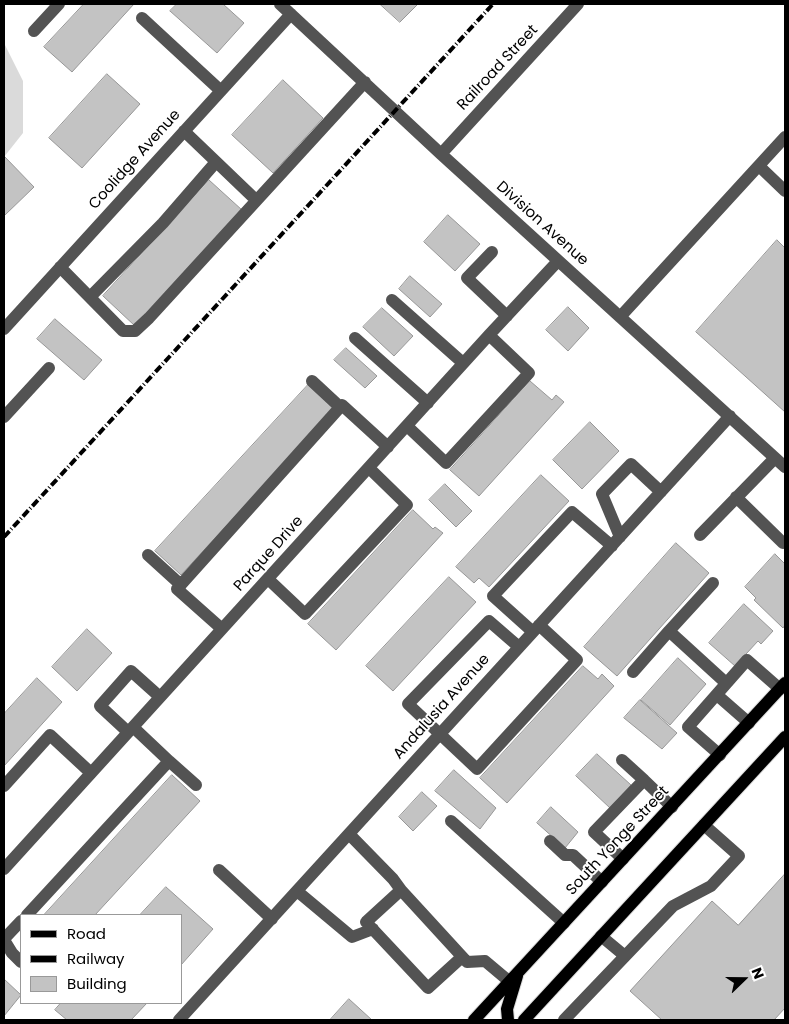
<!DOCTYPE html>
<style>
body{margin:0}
#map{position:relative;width:789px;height:1024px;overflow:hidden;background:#fff;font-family:Poppins,sans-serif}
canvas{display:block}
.frame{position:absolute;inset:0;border:5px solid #000;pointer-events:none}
.legend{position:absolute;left:20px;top:914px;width:162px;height:90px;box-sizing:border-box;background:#fff;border:1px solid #999;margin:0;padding:6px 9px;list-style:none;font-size:15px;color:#000}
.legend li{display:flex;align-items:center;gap:10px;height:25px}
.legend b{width:25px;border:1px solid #999}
.north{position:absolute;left:719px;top:954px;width:50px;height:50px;-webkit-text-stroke:4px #fff;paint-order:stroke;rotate:68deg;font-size:14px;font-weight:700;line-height:20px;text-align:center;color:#000}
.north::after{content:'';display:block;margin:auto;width:18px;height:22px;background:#000;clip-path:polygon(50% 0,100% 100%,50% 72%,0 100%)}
</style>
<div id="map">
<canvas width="789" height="1024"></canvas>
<div class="frame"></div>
<ul class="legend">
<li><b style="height:6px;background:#000"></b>Road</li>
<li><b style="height:6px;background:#000"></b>Railway</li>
<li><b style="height:14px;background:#c3c3c3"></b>Building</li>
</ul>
<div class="north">N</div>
</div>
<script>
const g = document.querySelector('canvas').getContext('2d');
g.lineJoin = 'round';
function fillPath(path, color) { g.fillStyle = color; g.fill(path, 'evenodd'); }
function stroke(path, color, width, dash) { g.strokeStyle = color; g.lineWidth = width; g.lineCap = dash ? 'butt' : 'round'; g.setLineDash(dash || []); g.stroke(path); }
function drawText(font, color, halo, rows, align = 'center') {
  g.font = font + ' Poppins,sans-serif'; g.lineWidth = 4; g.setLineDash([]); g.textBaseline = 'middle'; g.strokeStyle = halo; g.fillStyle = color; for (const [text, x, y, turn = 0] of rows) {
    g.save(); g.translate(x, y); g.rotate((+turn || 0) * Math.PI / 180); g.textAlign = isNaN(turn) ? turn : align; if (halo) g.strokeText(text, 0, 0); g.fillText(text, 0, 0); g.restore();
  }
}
fillPath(new Path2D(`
 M 4,43 L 23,81 L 23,133 L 4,157 Z`), '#dadada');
const building = new Path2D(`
 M 84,4 L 134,4 L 72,72 L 44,47 Z
 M 177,4 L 223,4 L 244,23 L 217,53 L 170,11 Z
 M 380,4 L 418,4 L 400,22 Z
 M 107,74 L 140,104 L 82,168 L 49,138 Z
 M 283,80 L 323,118 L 273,173 L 232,135 Z
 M 4,156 L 34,187 L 4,216 Z
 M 209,180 L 242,210 L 135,326 L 103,296 Z
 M 448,215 L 480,244 L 455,271 L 424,242 Z
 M 777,240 L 785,248 L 785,412 L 696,332 Z
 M 410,276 L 442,304 L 430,317 L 399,289 Z
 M 568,307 L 589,328 L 568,351 L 546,330 Z
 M 382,308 L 413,336 L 394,356 L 363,327 Z
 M 55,319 L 102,360 L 84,380 L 37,339 Z
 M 346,348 L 377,376 L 365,388 L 334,360 Z
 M 530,381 L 552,400 L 556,395 L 564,402 L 479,496 L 450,470 Z
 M 308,385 L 334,409 L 181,575 L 155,551 Z
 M 590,422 L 619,451 L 582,489 L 553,460 Z
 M 541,475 L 569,501 L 489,587 L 479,578 L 474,583 L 456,567 Z
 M 445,484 L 472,511 L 456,527 L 429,500 Z
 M 413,510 L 433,529 L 435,527 L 443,533 L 336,650 L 308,624 Z
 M 676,543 L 709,573 L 617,676 L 584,647 Z
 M 775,554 L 785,564 L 785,625 L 783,628 L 754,600 L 756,598 L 745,587 Z
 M 449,577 L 476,602 L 393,691 L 366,666 Z
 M 744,604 L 773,631 L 761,644 L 758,641 L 735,666 L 709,643 Z
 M 87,629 L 112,653 L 77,691 L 52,667 Z
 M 678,658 L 706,684 L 670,725 L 641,700 Z
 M 583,666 L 598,679 L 602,674 L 614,686 L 507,803 L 480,778 Z
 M 37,678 L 62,702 L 4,766 L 4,714 Z
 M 640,700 L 677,733 L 662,749 L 624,718 Z
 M 597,754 L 631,785 L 610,808 L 576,776 Z
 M 454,770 L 496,808 L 480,829 L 435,791 Z
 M 172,775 L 200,801 L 95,915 L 44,915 Z
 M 422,792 L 437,806 L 413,831 L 399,817 Z
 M 551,807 L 578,832 L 565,848 L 537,823 Z
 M 785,874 L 785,1008 L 774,1020 L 662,1020 L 630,991 L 712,901 L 738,925 Z
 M 166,887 L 213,929 L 181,965 L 181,915 L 140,915 Z
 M 4,979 L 21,995 L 4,1016 Z
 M 349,999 L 372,1020 L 330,1020 Z
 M 61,1003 L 147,1003 L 131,1020 L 67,1020 L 55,1010 Z`);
fillPath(building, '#c3c3c3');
stroke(building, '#979797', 1);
const major = new Path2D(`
 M 474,1020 L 785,683
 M 508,1020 L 507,1009 L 517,976
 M 524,1020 L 785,737`);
stroke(major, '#dbdbdb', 14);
stroke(new Path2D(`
 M 280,4 L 441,154 L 785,467
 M 142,18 L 221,91
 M 34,31 L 59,4
 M 184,131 L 256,200
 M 441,154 L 578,4
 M 759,166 L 785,191
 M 492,252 L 467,278 L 507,316
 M 60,267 L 123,331 L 135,331 L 149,318 L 365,82
 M 90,297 L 163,223 L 216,162
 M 392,300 L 463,363
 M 620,317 L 785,137
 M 4,329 L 291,14
 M 355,338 L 428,403
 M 312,381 L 340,407
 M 4,417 L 49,368
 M 407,426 L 446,463 L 529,373 L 489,335
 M 736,497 L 783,543
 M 700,535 L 775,458
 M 620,537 L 602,494 L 631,464 L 661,492
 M 148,555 L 181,585
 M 268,579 L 305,614 L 407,505 L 369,468
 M 713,583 L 669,631 L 726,683
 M 222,629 L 177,589 L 342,405 L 388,447
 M 533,632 L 493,596 L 572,512 L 612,546
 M 519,647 L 489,621 L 408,704 L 477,769 L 577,660 L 539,625
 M 633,672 L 669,631
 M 717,695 L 749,723
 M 128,732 L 100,706 L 131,671 L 160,697
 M 720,755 L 688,727 L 747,660 L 780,689
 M 622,760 L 644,780
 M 169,761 L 196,785
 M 4,786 L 50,735 L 91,773
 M 451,821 L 564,923
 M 349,834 L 393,879 L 401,890
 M 550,841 L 565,855 L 573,855 L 602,882
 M 623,859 L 594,832 L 644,780 L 672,807
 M 4,869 L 489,335 L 558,261
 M 219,870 L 272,919
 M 297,891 L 352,937 L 373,929
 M 27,915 L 169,761 L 133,727
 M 601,936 L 625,956
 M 4,939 L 21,921
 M 4,940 L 12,953 L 21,962
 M 462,957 L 428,988 L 366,922 L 401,890 L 467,962 L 485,961 L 510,982
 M 179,1020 L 730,416
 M 564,1020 L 673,906 L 711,886 L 739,856 L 704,825`), '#535353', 12);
stroke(major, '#000', 12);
stroke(new Path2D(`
 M 4,537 L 493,4`), '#000', 4, [8, 2.5, 1, 2.5]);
drawText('15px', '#000', '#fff', [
 ["Railroad Street",498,68,-47],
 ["Coolidge Avenue",135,160,-48],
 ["Division Avenue",542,224,42],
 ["Parque Drive",269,554,-48],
 ["Andalusia Avenue",442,707,-48],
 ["South Yonge Street",618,841,-47]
]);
</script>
